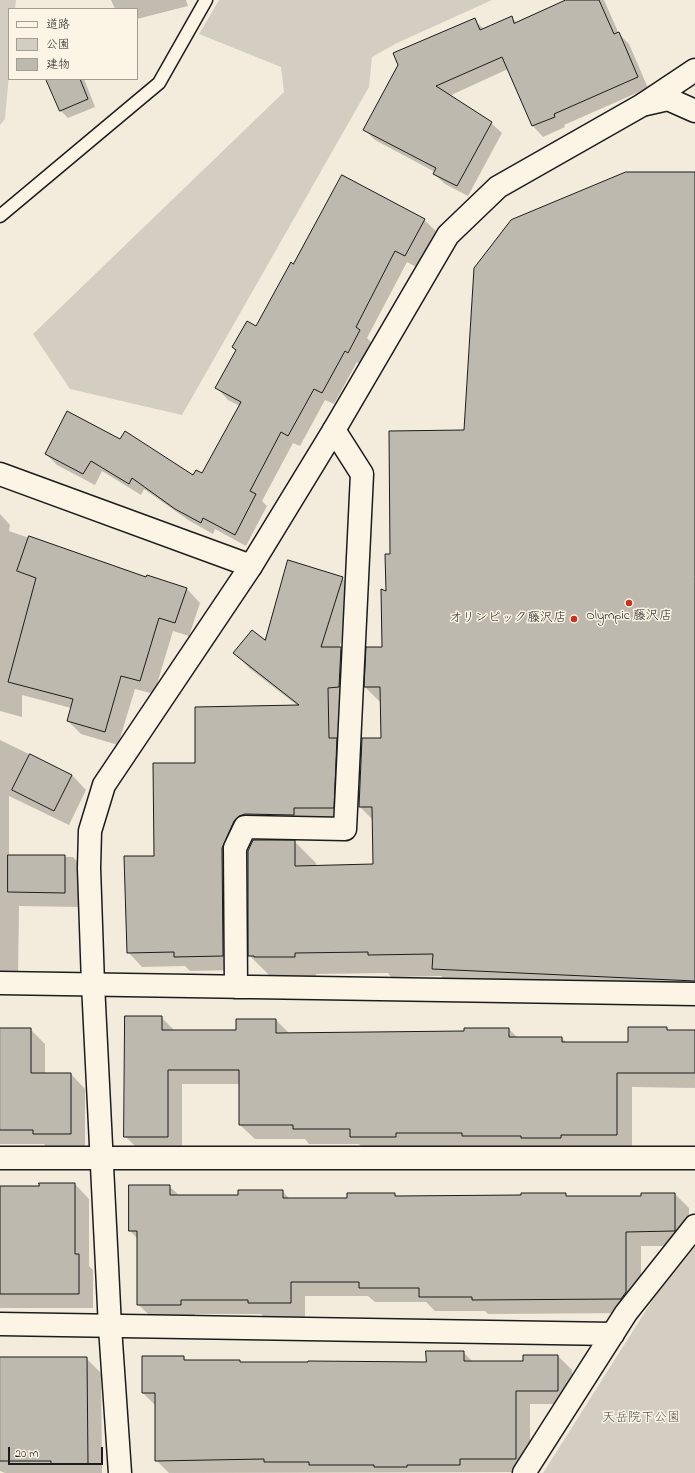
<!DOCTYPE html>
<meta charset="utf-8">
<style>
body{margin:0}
#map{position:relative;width:695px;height:1473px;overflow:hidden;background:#f3ecdd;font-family:"Indie Flower","Klee One",sans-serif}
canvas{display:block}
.legend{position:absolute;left:8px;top:8px;width:130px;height:72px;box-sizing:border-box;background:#fcf5e5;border:1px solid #a29e95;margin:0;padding:5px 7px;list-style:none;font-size:12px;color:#1c1c1c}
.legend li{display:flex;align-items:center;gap:8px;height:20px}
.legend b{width:20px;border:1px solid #a29e95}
.scale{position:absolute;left:8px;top:1447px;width:95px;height:18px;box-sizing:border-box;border:2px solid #1c1c1c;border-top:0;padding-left:5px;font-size:12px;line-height:14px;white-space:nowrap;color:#1c1c1c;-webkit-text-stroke:3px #fcf5e5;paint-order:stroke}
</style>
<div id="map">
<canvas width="695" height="1473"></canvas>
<ul class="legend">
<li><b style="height:5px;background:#fcf5e5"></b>道路</li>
<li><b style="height:11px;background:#d3cec1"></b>公園</li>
<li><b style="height:11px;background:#beb9ae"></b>建物</li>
</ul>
<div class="scale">20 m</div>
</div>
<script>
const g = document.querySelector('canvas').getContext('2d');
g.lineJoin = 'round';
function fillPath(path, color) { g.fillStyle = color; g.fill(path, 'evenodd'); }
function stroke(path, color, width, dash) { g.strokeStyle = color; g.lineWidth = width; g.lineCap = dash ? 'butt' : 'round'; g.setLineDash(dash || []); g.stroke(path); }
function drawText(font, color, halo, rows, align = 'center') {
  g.font = font + ' "Indie Flower","Klee One",sans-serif'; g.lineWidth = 3; g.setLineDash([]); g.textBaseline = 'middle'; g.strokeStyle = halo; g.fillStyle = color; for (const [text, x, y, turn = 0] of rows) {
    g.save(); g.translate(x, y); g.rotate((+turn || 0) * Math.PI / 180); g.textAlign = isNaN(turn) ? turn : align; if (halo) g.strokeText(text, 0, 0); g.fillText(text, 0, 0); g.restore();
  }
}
fillPath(new Path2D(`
 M 0,0 L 16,0 L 15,9 L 9,9 L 9,74 L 5,119 L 0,125 Z
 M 219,0 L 492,0 L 397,43 L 372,57 L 369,87 L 182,415 L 70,389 L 33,334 L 284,92 L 281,67 L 199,34 Z
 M 695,1233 L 695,1473 L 543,1473 Z`), '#d3cec1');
fillPath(new Path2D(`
 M 111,0 L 186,0 L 188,6 L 137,19 L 137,9 L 115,9 Z
 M 567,0 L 604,0 L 619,34 L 629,44 L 648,88 L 564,125 L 565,127 L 543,137 L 533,126 L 508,69 L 449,96 L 491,123 L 502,133 L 468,196 L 445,184 L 434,174 L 435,172 L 375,140 L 364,129 L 474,20 L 484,29 L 511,17 L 517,23 Z
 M 58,79 L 84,79 L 95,107 L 68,118 L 61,111 Z
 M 695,173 L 695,1002 L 455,990 L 441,976 L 391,977 L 388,973 L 316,974 L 316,978 L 271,977 L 249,955 L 294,841 L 316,863 L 316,866 L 374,865 L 373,820 L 360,807 L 382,739 L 381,703 L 365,687 L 383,648 L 391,555 L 465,431 Z
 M 424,220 L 436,231 L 416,267 L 407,262 L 367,338 L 371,342 L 360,364 L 357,362 L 334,404 L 325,400 L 300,446 L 293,443 L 262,501 L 267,506 L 246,546 L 215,529 L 213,534 L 188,520 L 144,489 L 141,495 L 102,471 L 95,485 L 57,465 L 46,454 L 194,476 L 202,475 L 240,406 L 228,400 L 217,388 L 257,327 L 293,265 Z
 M 0,514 L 10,525 L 9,531 L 147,579 L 148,576 L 187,589 L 200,603 L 189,636 L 173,631 L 154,694 L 135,689 L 118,745 L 81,734 L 68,721 L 71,708 L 22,695 L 22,717 L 0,711 Z
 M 342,578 L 357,593 L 339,648 L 355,663 L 348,822 L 253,830 L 237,863 L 237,970 L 190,971 L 185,966 L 142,967 L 128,952 L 155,857 L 196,764 L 298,706 L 249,668 L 235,653 L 266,642 Z
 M 0,740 L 72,775 L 86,790 L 69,825 L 9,796 L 9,856 L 73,857 L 87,871 L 79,893 L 79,907 L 19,906 L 18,979 L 0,979 Z
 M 161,1017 L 175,1031 L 237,1031 L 276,1020 L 290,1034 L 465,1032 L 509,1029 L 518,1038 L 562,1038 L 567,1043 L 629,1043 L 666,1028 L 670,1031 L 695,1031 L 695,1088 L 632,1087 L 632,1149 L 366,1151 L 359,1144 L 309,1144 L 305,1139 L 255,1139 L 240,1125 L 240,1084 L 182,1084 L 182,1151 L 140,1151 L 125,1136 Z
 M 0,1029 L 30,1029 L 45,1044 L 45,1074 L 71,1074 L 85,1089 L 85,1148 L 48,1148 L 44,1144 L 0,1144 Z
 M 75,1184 L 89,1199 L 89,1266 L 93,1270 L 93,1308 L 0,1308 L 0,1187 L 40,1187 Z
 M 169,1186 L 180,1196 L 239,1196 L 282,1191 L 290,1199 L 348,1199 L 348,1194 L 395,1194 L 398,1197 L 565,1194 L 568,1197 L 642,1197 L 675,1194 L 689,1208 L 689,1246 L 641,1246 L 641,1307 L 636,1313 L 488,1314 L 485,1311 L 435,1311 L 426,1302 L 375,1302 L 368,1296 L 305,1296 L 305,1317 L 264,1317 L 261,1314 L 195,1314 L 195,1319 L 153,1319 L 138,1304 L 138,1239 L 130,1231 Z
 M 463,1352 L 473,1362 L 524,1362 L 558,1356 L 572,1370 L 572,1404 L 530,1404 L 530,1472 L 169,1473 L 156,1460 L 156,1406 L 143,1393 L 183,1357 L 187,1361 L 239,1361 L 241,1363 L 427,1363 Z
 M 86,1358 L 101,1373 L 102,1473 L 5,1473 L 0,1471 L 0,1359 Z`), '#0003');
const building = new Path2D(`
 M 566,0 L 599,0 L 614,34 L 619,32 L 638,77 L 554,114 L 555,117 L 532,126 L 502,57 L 436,86 L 492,122 L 457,186 L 433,174 L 436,168 L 363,130 L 398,65 L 393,53 L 475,18 L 480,30 L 512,16 L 514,23 Z
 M 46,79 L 80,79 L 88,99 L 60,111 Z
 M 626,172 L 695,172 L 695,981 L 432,969 L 433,954 L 368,955 L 368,952 L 295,953 L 295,957 L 254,957 L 254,956 L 248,956 L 248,851 L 253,840 L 295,840 L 295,866 L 373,864 L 372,807 L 359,807 L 362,738 L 381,738 L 380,687 L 364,687 L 366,647 L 382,647 L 381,589 L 386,591 L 385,554 L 390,554 L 389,431 L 464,430 L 474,268 L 511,220 Z
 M 342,175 L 425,219 L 405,256 L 395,251 L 356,327 L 360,330 L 348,353 L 345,351 L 322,393 L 314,389 L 288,436 L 281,432 L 250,491 L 256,494 L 235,535 L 203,518 L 201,523 L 175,509 L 132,478 L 129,484 L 91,461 L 83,474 L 45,454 L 67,411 L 120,439 L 125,431 L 193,475 L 196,470 L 202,473 L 241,402 L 215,388 L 236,350 L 232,347 L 247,321 L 256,326 L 291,262 L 293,264 Z
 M 29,536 L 146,577 L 147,575 L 187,588 L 175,623 L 159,618 L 140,681 L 121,676 L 105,732 L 67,721 L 73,699 L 8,682 L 36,578 L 17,571 Z
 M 288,560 L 343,577 L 321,647 L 341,647 L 339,687 L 328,688 L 329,738 L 337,738 L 334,808 L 294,808 L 294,815 L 245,814 L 239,816 L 234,821 L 222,848 L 223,956 L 174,957 L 174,952 L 127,953 L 124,856 L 154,856 L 153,763 L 195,763 L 195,707 L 299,705 L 233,653 L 252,630 L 265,640 Z
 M 30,754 L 72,775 L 54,811 L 12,790 Z
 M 8,855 L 65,855 L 65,893 L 8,892 Z
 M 125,1016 L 162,1016 L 162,1030 L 236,1030 L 236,1019 L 276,1019 L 276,1033 L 464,1031 L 464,1028 L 509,1028 L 509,1037 L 562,1037 L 562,1042 L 628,1042 L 628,1027 L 667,1027 L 667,1030 L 695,1030 L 695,1073 L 617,1073 L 617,1135 L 561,1135 L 561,1138 L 521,1138 L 521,1136 L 462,1136 L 462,1133 L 396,1133 L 396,1137 L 350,1137 L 350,1129 L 293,1129 L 293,1125 L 239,1125 L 239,1070 L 168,1070 L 168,1137 L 124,1137 Z
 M 0,1028 L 31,1028 L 31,1073 L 71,1073 L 71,1134 L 33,1134 L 33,1130 L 0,1130 Z
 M 39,1183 L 75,1183 L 75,1254 L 79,1254 L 79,1294 L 0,1294 L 0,1186 L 39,1186 Z
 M 129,1185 L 170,1185 L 170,1195 L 238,1195 L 238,1190 L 283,1190 L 283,1198 L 347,1198 L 347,1193 L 395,1193 L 395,1196 L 521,1195 L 521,1193 L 566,1193 L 566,1196 L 641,1196 L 641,1193 L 675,1193 L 675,1231 L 626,1232 L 626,1292 L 621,1299 L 472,1300 L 472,1297 L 419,1297 L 419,1288 L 359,1288 L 359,1282 L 291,1282 L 291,1303 L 248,1303 L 248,1300 L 181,1300 L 181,1305 L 137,1305 L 137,1231 L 129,1231 Z
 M 426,1351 L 464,1351 L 464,1361 L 523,1361 L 523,1355 L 558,1355 L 558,1391 L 516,1391 L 516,1459 L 460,1459 L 460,1465 L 407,1465 L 407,1467 L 374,1467 L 374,1465 L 309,1465 L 309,1462 L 264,1462 L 264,1459 L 155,1461 L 155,1393 L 142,1393 L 142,1356 L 184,1356 L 184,1360 L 240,1360 L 240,1362 L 308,1362 L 308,1361 L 426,1362 Z
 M 0,1357 L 87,1357 L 88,1464 L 51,1464 L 51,1461 L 0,1461 Z`);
fillPath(building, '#beb9ae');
stroke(building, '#1c1c1c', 1);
const lane = new Path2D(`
 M 0,216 L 159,83 L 206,0`);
const street = new Path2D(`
 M 644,104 L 695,70
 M 646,104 L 668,99 L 695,111
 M 0,474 L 251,566
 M 0,983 L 695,994
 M 236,987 L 235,848 L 245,827 L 345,829 L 362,474 L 334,430
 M 0,1158 L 695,1158
 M 0,1324 L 613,1334
 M 524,1473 L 626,1313 L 695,1226`);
const secondary = new Path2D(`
 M 120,1473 L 110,1327 L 93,984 L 89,868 L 90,831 L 104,785 L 251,566 L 334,430 L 448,235 L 498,187 L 644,104`);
stroke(lane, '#1c1c1c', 15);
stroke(street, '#1c1c1c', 25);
stroke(secondary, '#1c1c1c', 25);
stroke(lane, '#fcf5e5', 12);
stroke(street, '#fcf5e5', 22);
stroke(secondary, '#fcf5e5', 22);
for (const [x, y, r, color] of [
 [629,603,4,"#c8321e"],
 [574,619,4,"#c8321e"]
]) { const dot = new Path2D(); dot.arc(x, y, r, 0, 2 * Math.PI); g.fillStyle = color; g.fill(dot); stroke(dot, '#fcf5e5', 1.5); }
drawText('13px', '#1c1c1c', '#fcf5e5', [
 ["Olympic 藤沢店",629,617],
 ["オリンピック藤沢店",566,619,"right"]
]);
drawText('13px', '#53514e', '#fcf5e5', [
 ["天岳院下公園",641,1419]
]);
</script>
